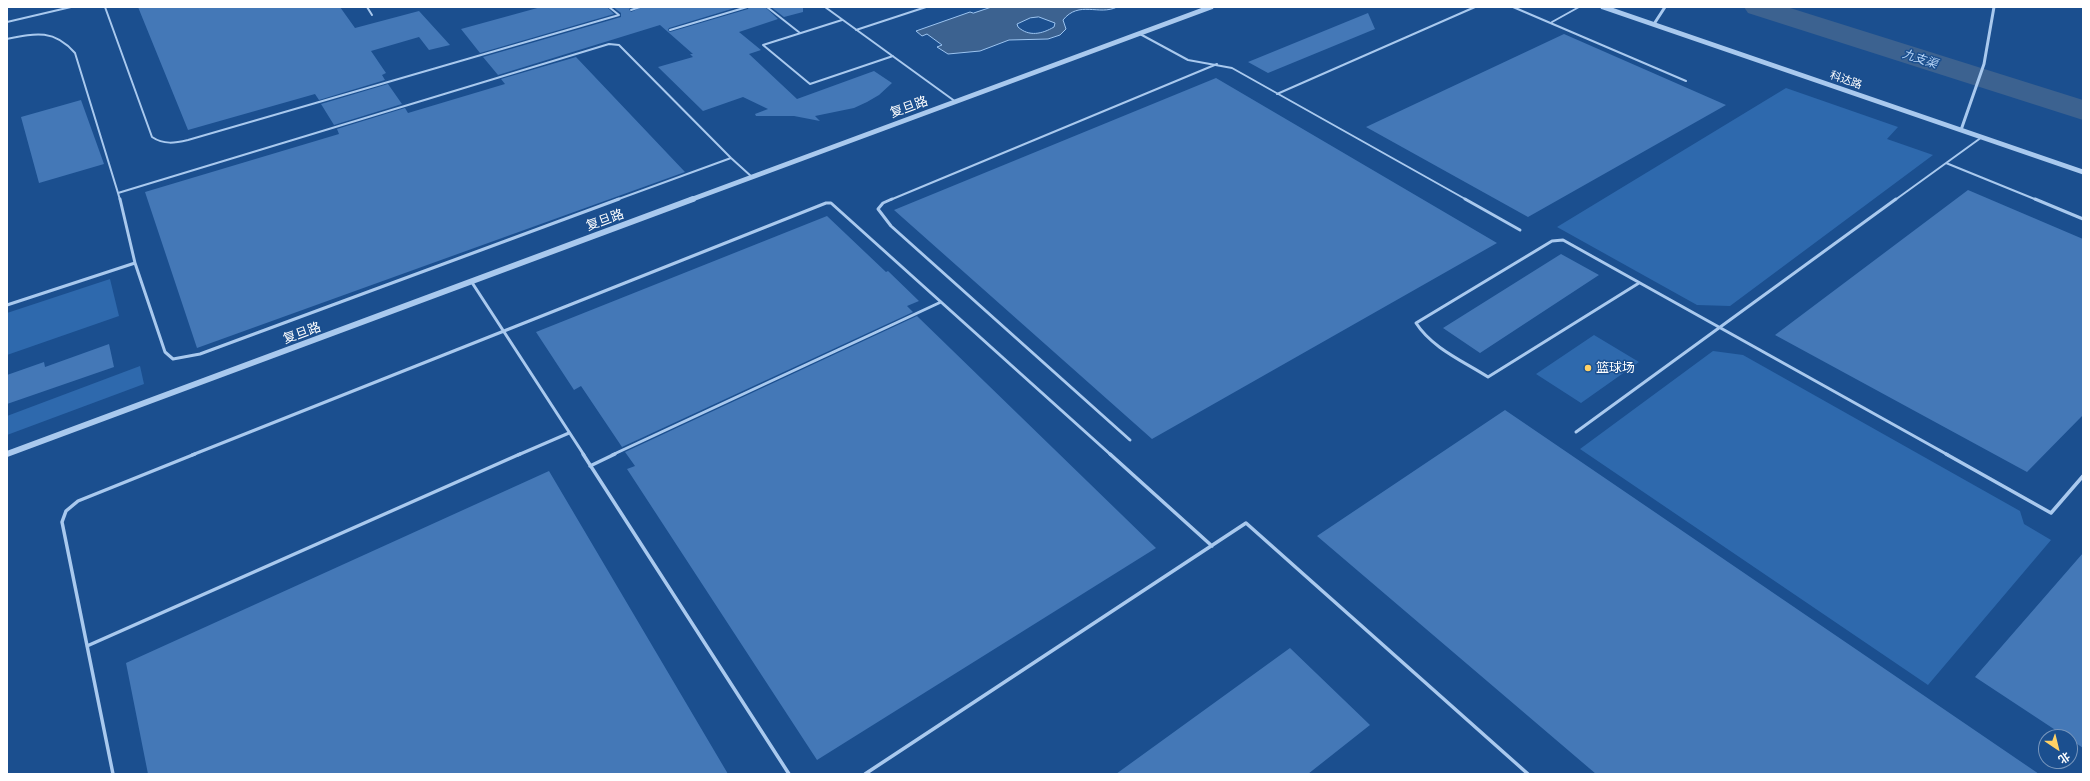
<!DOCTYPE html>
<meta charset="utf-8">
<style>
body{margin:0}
#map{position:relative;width:2090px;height:781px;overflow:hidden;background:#1b4f8f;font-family:Lato,"Noto Sans SC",sans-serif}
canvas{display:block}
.frame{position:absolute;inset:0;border:8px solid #fff;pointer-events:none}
.north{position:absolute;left:2038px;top:729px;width:40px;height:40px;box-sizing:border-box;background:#1b4f8f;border:1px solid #7695bc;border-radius:50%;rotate:145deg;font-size:11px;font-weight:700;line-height:16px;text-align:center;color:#fff}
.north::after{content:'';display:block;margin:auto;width:14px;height:18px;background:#ffd166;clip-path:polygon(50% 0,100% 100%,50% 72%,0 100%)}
</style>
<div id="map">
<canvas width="2090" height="781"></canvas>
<div class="frame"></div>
<div class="north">北</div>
</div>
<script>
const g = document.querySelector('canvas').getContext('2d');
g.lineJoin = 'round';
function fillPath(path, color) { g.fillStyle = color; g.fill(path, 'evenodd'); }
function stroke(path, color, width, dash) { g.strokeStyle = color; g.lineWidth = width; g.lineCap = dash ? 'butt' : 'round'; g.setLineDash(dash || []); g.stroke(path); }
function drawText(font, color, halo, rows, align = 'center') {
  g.font = font + ' Lato,"Noto Sans SC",sans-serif'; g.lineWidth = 3; g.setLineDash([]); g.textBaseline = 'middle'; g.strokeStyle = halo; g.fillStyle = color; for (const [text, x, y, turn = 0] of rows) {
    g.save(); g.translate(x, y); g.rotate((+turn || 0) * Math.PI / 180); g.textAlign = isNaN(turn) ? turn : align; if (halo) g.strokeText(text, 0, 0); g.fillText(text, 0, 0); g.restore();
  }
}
fillPath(new Path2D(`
 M 1786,88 L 1898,127 L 1887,139 L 1933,155 L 1730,306 L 1697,305 L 1557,227 Z
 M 110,279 L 119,316 L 7,355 L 7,313 Z
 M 1594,335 L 1639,362 L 1581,403 L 1536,374 Z
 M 1713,351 L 1743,355 L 2020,511 L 2024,524 L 2051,540 L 1928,685 L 1580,449 Z
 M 140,366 L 144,384 L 7,435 L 7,416 Z`), '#2e69ad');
const water = new Path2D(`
 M 992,7 L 1117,7 C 1099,16 1079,0 1063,20 L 1066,29 L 1060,35 L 1048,39 L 1009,40 L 980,51 L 948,54 L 937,47 L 942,45 L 927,34 L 922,36 L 916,31 L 970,12 L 973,13 ZM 1039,17 L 1055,23 L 1054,27 C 1042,34 1029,37 1018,27 L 1017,24 L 1030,18 Z`);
fillPath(water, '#3c6290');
stroke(water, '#9cc4f0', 1);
fillPath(new Path2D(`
 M 1744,7 L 1787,7 L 2083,100 L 2083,120 L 1748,13 Z`), '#3c6290');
fillPath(new Path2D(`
 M 138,7 L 340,7 L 355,28 L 419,11 L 450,45 L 429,50 L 419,37 L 371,51 L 386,73 L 382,75 L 385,80 L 319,100 L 315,94 L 188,130 Z
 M 541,7 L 607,7 L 614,14 L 480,53 L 461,29 Z
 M 613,7 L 632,7 L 629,9 L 631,12 L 642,7 L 738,7 L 669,28 L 668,30 L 670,32 L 748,9 L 749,7 L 765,7 L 778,19 L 739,32 L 761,50 L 749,54 L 797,99 L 874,71 L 892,83 L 879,95 L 867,102 L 854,108 L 815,116 L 820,121 L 794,116 L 756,116 L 755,114 L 768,109 L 743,97 L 703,111 L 658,67 L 693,57 L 690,54 L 693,54 L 660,25 L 498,75 L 483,57 L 621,17 L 621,13 Z
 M 771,7 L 803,7 L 803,12 L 784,17 Z
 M 1368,13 L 1375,29 L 1268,73 L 1248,62 Z
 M 1564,34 L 1726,105 L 1528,217 L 1366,127 Z
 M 576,57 L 685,172 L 197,348 L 145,192 L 339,134 L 337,129 L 405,108 L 408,113 L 505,84 L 501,79 Z
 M 1216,78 L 1497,243 L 1152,439 L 894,210 Z
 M 388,84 L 402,104 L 334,125 L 321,104 Z
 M 81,100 L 104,164 L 39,183 L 21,117 Z
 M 1968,190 L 2083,239 L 2083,415 L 2027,472 L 1775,335 Z
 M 827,216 L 886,272 L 888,271 L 919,301 L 907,306 L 913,312 L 622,447 L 581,386 L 574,390 L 536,332 Z
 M 1561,254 L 1599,275 L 1480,353 L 1443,328 Z
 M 917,316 L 1156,548 L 817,760 L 627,469 L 635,466 L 625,452 Z
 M 109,344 L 114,367 L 7,404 L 7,375 L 44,362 L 45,367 Z
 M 1505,410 L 2039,774 L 1596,774 L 1317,536 Z
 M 549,471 L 728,774 L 148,774 L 126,663 Z
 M 2083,553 L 2083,748 L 2070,739 L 2070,737 L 2066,737 L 1975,677 Z
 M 1290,648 L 1370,725 L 1308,774 L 1116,774 Z`), '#4478b7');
stroke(new Path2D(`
 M 105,7 L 152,137 C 164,145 175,143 188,140 L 619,15 L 609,7
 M 367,7 L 372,15
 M 767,7 L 800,33
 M 825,7 L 956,102
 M 1513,7 L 1686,81
 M 631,10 L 640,7
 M 842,20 L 763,45 L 810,84 L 893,56
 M 7,22 L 71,7
 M 1552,22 L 1579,7
 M 670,30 L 747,7
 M 856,30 L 926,7
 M 1140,34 L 1188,60 L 1232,68 L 1467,200
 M 7,39 C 36,33 54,29 75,53 L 118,193
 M 1277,94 L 1475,7
 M 731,158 L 752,177
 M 1946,163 L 2037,200
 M 120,200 L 118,193 L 609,44 L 619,45 L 731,158 L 616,200
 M 890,200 L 1217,64
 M 1895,200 L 1982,137`), '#a9c9ee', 2);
stroke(new Path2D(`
 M 120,199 L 135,263 L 165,352 L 173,359 L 200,354 L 619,199
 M 892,199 L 883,203 L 878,209 L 891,226 L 1130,440
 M 1465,199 L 1520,230
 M 2035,199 L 2083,219
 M 471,281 L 584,455
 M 1639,283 L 1488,377 C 1463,361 1432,348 1416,323 L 1552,241 L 1563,240 L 1948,455
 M 7,305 L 135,263
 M 1576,432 L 1896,199
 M 192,455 L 826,203 L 831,203 L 1111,455
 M 518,455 L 569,433
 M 612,455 L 941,302`), '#a9c9ee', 3);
stroke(new Path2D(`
 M 583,454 L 789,774
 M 1110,454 L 1212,546
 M 1946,454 L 2051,513 L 2083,476
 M 590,466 L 615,454
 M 87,646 L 520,454
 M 113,774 L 62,522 L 66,511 L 78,501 L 195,454
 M 865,774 L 1246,523 L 1528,774`), '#a9c9ee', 3.5);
stroke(new Path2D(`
 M 1654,24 L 1665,7
 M 1961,130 L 1984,64 L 1994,7`), '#a9c9ee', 3);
stroke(new Path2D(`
 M 1603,7 L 2083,172
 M 690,200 L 1211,7`), '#a9c9ee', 5);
stroke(new Path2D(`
 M 7,454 L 693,199`), '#a9c9ee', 6);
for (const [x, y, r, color] of [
 [1588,368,4,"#ffd166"]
]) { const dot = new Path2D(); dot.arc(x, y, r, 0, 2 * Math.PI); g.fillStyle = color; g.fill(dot); stroke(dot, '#1b4f8f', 1.5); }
drawText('11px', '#fff', '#1b4f8f', [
 ["科达路",1846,80,19]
]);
drawText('italic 12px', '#b5d3f5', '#1b4f8f', [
 ["九支渠",1920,59,18]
]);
drawText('13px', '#fff', '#1b4f8f', [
 ["复旦路",909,107,-20],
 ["复旦路",605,220,-20],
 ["复旦路",302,333,-20]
]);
drawText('13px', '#fff', '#1b4f8f', [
 ["篮球场",1596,368]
], 'left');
</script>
